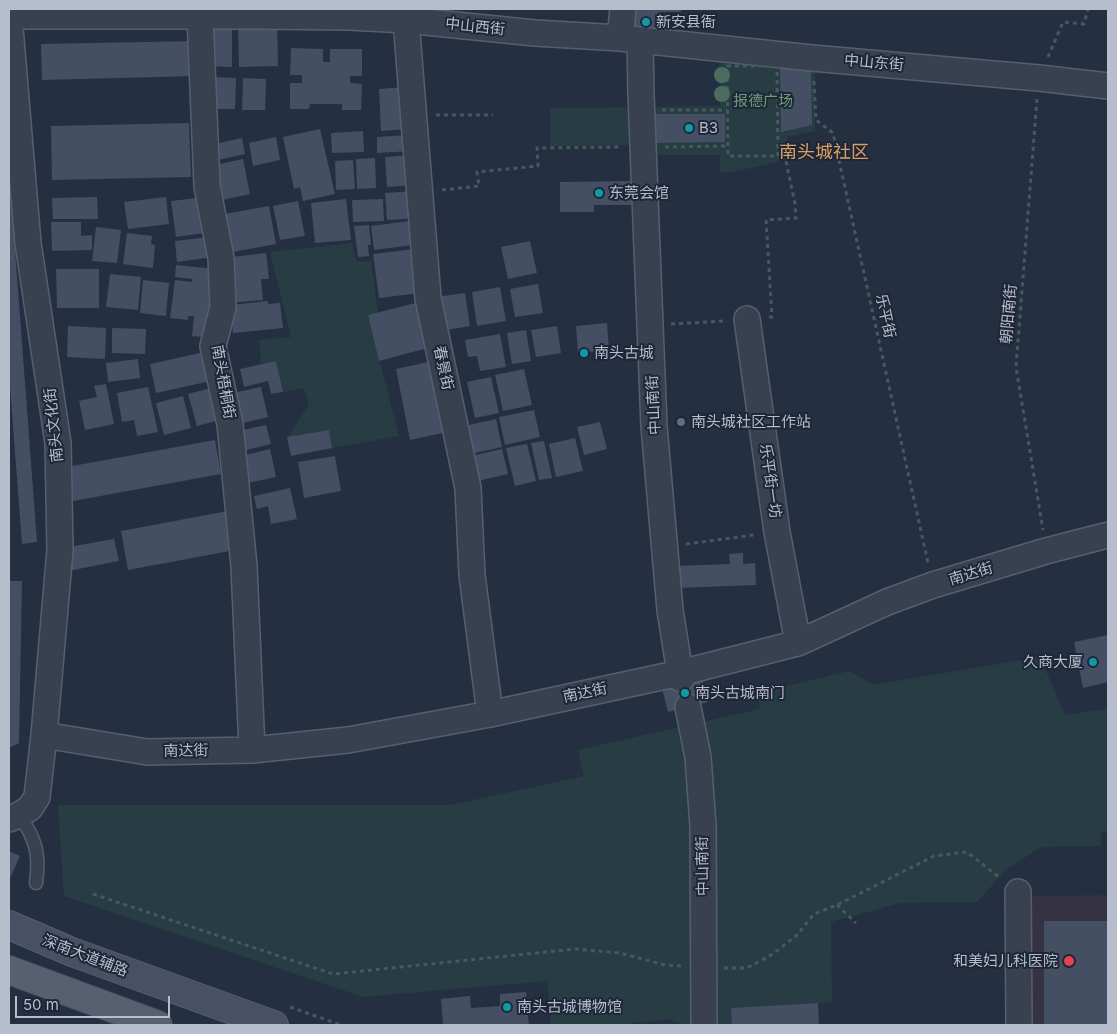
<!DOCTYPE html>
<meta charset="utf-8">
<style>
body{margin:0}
#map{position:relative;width:1117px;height:1034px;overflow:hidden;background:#252f42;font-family:Inter,sans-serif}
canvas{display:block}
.frame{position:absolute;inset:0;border:10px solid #b6bdcc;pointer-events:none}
.scale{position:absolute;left:15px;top:996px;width:155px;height:22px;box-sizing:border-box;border:2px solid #b6bdcc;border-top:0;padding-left:6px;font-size:15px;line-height:18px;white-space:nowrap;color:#b6bdcc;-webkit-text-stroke:4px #1e2637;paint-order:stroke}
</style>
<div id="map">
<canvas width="1117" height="1034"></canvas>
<div class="frame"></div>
<div class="scale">50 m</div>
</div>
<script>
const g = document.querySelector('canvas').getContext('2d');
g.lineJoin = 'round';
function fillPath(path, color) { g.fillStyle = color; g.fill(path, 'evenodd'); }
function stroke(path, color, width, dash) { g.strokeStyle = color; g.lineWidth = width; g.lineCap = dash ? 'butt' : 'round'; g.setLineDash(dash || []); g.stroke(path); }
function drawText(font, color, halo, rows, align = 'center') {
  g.font = font + ' Inter,"Noto Sans SC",sans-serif'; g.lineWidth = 4; g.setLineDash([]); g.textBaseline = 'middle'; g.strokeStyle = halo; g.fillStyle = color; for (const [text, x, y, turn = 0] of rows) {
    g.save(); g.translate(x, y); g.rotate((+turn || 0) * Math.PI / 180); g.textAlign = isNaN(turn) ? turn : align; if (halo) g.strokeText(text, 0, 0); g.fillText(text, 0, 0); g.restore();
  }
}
fillPath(new Path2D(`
 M 1108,895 L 1108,1025 L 1031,1025 L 1030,896 Z`), '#353242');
fillPath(new Path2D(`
 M 719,56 L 815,64 L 815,131 L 787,137 L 791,159 L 732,172 L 720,172 L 720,155 L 649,155 L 649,107 L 720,106 Z
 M 638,107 L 639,145 L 550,146 L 550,108 Z
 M 352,243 L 356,262 L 371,261 L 378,313 L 368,316 L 399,436 L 332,448 L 329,430 L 287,437 L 309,405 L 304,388 L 283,392 L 276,361 L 261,364 L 259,340 L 291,337 L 270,252 Z
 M 1040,657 L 1065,715 L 1108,709 L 1108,831 L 1101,831 L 1101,846 L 1041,847 L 1006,870 L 977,902 L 900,903 L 831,922 L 832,1002 L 731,1008 L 732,1025 L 683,1025 L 683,1024 L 668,1019 L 632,1023 L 629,1025 L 551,1025 L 547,981 L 363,997 L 64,896 L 58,805 L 451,805 L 584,776 L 578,750 L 760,709 L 757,693 L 850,671 L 873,685 Z`), '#273d43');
fillPath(new Path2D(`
 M 631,9 L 681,9 L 681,12 L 661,12 L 661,32 L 631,31 Z
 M 277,20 L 278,66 L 239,67 L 238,22 Z
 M 207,29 L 232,29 L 232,67 L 206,66 Z
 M 196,41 L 196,76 L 42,80 L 41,44 Z
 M 291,48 L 323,49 L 323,62 L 330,62 L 330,49 L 362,49 L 362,76 L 350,76 L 350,83 L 362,84 L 361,110 L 342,110 L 342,104 L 310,104 L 309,109 L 290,109 L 290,83 L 302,83 L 302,75 L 290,75 Z
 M 780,64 L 811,67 L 812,125 L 781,132 Z
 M 213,77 L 236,78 L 235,109 L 212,109 Z
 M 243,78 L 266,79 L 265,110 L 242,110 Z
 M 406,87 L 408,129 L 381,131 L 379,89 Z
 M 653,114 L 725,114 L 725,142 L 653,143 Z
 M 189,123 L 191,177 L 52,180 L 51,126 Z
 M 320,129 L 335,194 L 303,201 L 300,187 L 294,189 L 283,137 Z
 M 363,131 L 364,152 L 332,153 L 331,133 Z
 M 410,135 L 411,151 L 377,153 L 377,137 Z
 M 276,137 L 280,160 L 253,166 L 249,143 Z
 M 242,138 L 245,154 L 218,160 L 215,144 Z
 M 412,155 L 414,185 L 387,187 L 385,157 Z
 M 375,158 L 376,188 L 357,189 L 356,159 Z
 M 243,159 L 250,194 L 222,200 L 215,165 Z
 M 353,160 L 355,189 L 336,190 L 335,161 Z
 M 638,181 L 638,205 L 594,205 L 594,212 L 560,212 L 560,182 Z
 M 9,184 L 10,184 L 37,542 L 22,544 L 9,373 Z
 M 416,191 L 418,218 L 387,220 L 385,193 Z
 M 97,197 L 98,219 L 53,219 L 52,198 Z
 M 166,197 L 169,224 L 128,229 L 124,202 Z
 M 206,197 L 211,232 L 176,237 L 171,201 Z
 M 346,199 L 351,240 L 315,243 L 311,203 Z
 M 383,199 L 384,221 L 353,222 L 352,200 Z
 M 298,201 L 305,236 L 280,240 L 273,206 Z
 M 269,206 L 276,244 L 227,253 L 219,215 Z
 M 418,220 L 421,244 L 374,250 L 371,226 Z
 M 51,222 L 81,222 L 81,236 L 92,235 L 92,250 L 52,251 Z
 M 369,225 L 371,245 L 368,245 L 369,256 L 358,257 L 354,226 Z
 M 96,227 L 121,230 L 117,263 L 92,261 Z
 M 127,233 L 152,236 L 151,244 L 155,245 L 153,268 L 123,264 Z
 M 210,237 L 213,257 L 177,262 L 175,241 Z
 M 530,241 L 537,273 L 508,279 L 501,247 Z
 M 414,249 L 420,293 L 379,298 L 373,254 Z
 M 266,253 L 269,279 L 261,279 L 263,300 L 228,303 L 223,258 Z
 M 176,265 L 216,269 L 214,338 L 192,336 L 194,316 L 188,316 L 188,320 L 170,318 L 175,280 L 192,282 L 192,279 L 175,277 Z
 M 56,269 L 99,269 L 99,308 L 57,308 Z
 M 110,274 L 141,277 L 138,310 L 106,307 Z
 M 143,280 L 169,283 L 166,316 L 140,313 Z
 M 538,284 L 543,313 L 515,317 L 510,289 Z
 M 500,287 L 506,321 L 477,326 L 472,292 Z
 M 465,293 L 470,326 L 441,331 L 435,297 Z
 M 268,301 L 268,304 L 280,303 L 283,328 L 233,333 L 230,305 Z
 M 423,301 L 435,346 L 379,361 L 368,315 Z
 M 607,323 L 609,350 L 578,353 L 576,326 Z
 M 68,326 L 106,328 L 105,359 L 67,357 Z
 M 557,326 L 561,353 L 536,357 L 531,330 Z
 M 112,328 L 146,329 L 145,354 L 112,353 Z
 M 526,330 L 531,361 L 512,364 L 507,333 Z
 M 500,334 L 506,367 L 480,371 L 477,356 L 468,357 L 465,340 Z
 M 209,351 L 215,380 L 156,393 L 150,364 Z
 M 138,359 L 140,378 L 108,382 L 106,363 Z
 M 437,360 L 452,431 L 410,440 L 396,369 Z
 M 276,361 L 283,392 L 271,394 L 268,381 L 244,387 L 240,369 Z
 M 524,369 L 532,405 L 503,411 L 495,375 Z
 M 491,377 L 499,413 L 475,418 L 467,382 Z
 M 106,384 L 114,424 L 85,430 L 79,401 L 97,397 L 94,386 Z
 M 148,387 L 158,432 L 137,436 L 134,420 L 122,422 L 117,393 Z
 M 215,387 L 224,419 L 197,426 L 188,394 Z
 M 261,387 L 268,417 L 235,425 L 228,394 Z
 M 183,396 L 191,428 L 164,435 L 156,403 Z
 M 534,410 L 540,437 L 505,445 L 499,417 Z
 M 496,419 L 502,447 L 466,455 L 460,427 Z
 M 600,422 L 607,449 L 584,455 L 577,427 Z
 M 266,425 L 271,444 L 238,452 L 234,432 Z
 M 329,430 L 332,448 L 291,456 L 287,437 Z
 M 575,438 L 583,471 L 556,477 L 549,444 Z
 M 215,440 L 221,474 L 73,501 L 67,467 Z
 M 544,441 L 552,478 L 539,480 L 531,443 Z
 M 527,444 L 536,481 L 515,486 L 506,448 Z
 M 270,449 L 276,477 L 243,484 L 237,457 Z
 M 502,449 L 508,474 L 473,482 L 467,457 Z
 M 335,456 L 341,491 L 304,498 L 298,462 Z
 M 290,488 L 297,519 L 271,524 L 268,506 L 257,509 L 254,496 Z
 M 228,511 L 235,550 L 128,570 L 121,531 Z
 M 114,539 L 119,561 L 68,571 L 63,548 Z
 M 743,553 L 743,564 L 755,563 L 756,585 L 677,588 L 676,566 L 730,564 L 729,554 Z
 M 9,581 L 22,581 L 19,743 L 9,748 Z
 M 1108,635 L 1108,682 L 1083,688 L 1074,642 Z
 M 701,674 L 708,702 L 668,712 L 661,684 Z
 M 9,851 L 20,856 L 9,881 Z
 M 1044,921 L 1108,921 L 1108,1025 L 1044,1025 Z
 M 526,992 L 529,1025 L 443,1025 L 441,999 L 470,996 L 471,1008 L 500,1006 L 500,994 Z
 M 818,1003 L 819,1025 L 732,1025 L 731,1008 Z`), '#444f64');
const lane = new Path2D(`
 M 19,815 C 36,839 40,854 36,883`);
const street = new Path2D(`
 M 9,16 L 258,16 L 349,17 L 406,20 L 535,33 L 620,38 L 812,58 L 1039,78 L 1108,86
 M 9,16 L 28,243 L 58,443 L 60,550 L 44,735 L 37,797 L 30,808 L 19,815 L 9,819
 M 200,16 L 207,186 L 221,258 L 223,307 L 213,346 L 230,424 L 244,566 L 252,750
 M 406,20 L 428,298 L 468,488 L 472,575 L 490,714
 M 620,38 L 623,9
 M 640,40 L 641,95 L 654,426 L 670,610 L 681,679
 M 747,319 L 777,532 L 798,643
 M 688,707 L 698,757 L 703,826 L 704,1025
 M 44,735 L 147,752 L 252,750 L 348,740 L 490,714 L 680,673 L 798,643 L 887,602 L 933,585 L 1046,551 L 1108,535
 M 1018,892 L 1019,1025`);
const secondary = new Path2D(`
 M 9,925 L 72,952 L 274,1025`);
const primary = new Path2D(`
 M 9,970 L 158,1025`);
stroke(lane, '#575f6f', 15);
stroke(street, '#575f6f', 28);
stroke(secondary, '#575f6f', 30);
stroke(primary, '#434a5b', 30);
stroke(new Path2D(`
 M 1048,57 L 1063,22 L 1084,24 L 1088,9
 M 727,66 L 777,66 L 778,156 L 728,156 Z
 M 814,81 L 816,120 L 833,133 L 928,563
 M 1037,99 L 1016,367 L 1043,530
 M 662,110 L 727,110
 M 436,115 L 493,115
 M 665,147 L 727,146
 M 442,190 L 479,186 L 477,172 L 538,166 L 537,148 L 621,147
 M 769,317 L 772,317 L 766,220 L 796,218 L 795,204 L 785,156 L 778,156
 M 671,324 L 725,321
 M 686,544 L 754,535
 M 93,894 L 333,974 L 575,949 L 620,953 L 665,965 L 681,966
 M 837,905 L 856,923
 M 724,968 L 747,968 L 773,954 L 797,935 L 814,914 L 837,905 L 934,856 L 967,852 L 1000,878
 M 290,1007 L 341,1025`), '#455a5f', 3, [4, 4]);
stroke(lane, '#394151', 12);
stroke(street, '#394151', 25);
stroke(secondary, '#475064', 28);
stroke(primary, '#576071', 28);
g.fillStyle = '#4d6c61';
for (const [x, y] of [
 [722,75],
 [722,94]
]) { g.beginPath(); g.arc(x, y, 8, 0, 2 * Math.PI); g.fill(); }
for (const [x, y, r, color] of [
 [646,22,5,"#0f9aa8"],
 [689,128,5,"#0f9aa8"],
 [599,193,5,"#0f9aa8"],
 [584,353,5,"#0f9aa8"],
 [681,422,5,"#5c6f8a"],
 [1093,662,5,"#0f9aa8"],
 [685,693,5,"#0f9aa8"],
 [1069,961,6,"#e0444e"],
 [507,1007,5,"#0f9aa8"]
]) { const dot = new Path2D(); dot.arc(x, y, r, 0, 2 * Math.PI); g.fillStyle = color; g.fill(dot); stroke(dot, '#1e2637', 2); }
drawText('15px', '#b6bdcc', '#1e2637', [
 ["新安县衙",656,22],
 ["B3",699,128],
 ["东莞会馆",609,193],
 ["南头古城",594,353],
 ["南头城社区工作站",691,422],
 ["久商大厦",1083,662,"right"],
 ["南头古城南门",695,693],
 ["和美妇儿科医院",1058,961,"right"],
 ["南头古城博物馆",517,1007]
], 'left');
drawText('15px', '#b6bdcc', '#1e2637', [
 ["中山西街",475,27,6],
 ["中山东街",874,63,5],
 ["朝阳南街",1009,314,-85],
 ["乐平街",885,316,78],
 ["春景街",443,368,78],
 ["南头梧桐街",223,382,80],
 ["中山南街",654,405,-93],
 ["南头文化街",54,425,-96],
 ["乐平街一坊",770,481,82],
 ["南达街",971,574,-17],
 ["南达街",585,693,-12],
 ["南达街",186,751,-1],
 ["中山南街",703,866,-91],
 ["深南大道辅路",85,956,21]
]);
drawText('15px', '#6d9d7b', '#1e2637', [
 ["报德广场",763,101]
]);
drawText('18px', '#d9a064', '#1e2637', [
 ["南头城社区",824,153]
]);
</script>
